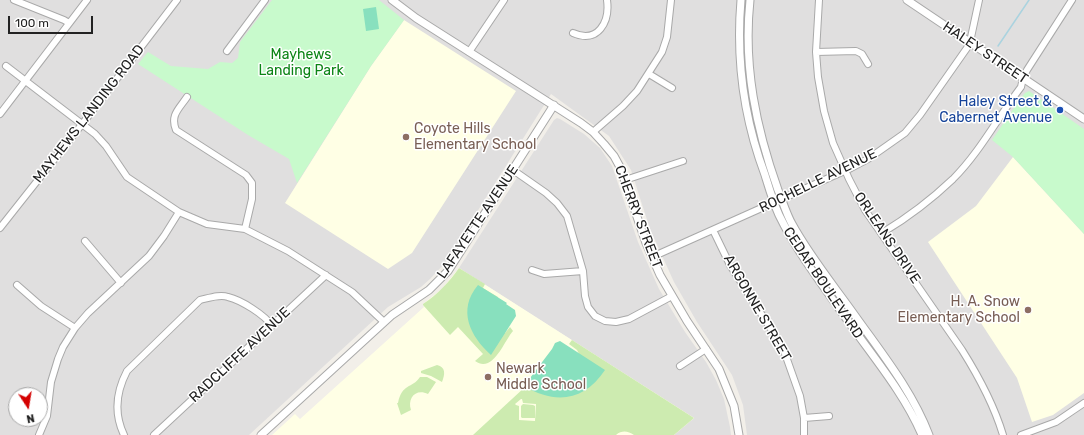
<!DOCTYPE html>
<style>
body{margin:0}
#map{position:relative;width:1084px;height:435px;overflow:hidden;background:#f2efe9;font-family:Rubik,sans-serif}
canvas{display:block}
.north{position:absolute;left:8px;top:387px;width:40px;height:40px;box-sizing:border-box;background:#fff;border:1px solid #a7a7a7;border-radius:50%;rotate:168deg;font-size:11px;font-weight:700;line-height:16px;text-align:center;color:#222}
.north::after{content:'';display:block;margin:auto;width:14px;height:18px;background:#d40000;clip-path:polygon(50% 0,100% 100%,50% 72%,0 100%)}
.scale{position:absolute;left:8px;top:16px;width:85px;height:18px;box-sizing:border-box;border:2px solid #222;border-top:0;padding-left:5px;font-size:12px;line-height:14px;white-space:nowrap;color:#222;-webkit-text-stroke:3px #fff;paint-order:stroke}
</style>
<div id="map">
<canvas width="1084" height="435"></canvas>
<div class="north">N</div>
<div class="scale">100 m</div>
</div>
<script>
const g = document.querySelector('canvas').getContext('2d');
g.lineJoin = 'round';
function fillPath(path, color) { g.fillStyle = color; g.fill(path, 'evenodd'); }
function stroke(path, color, width, dash) { g.strokeStyle = color; g.lineWidth = width; g.lineCap = dash ? 'butt' : 'round'; g.setLineDash(dash || []); g.stroke(path); }
function drawText(font, color, halo, rows, align = 'center') {
  g.font = font + ' Rubik,sans-serif'; g.lineWidth = 3; g.setLineDash([]); g.textBaseline = 'middle'; g.strokeStyle = halo; g.fillStyle = color; for (const [text, x, y, turn = 0] of rows) {
    g.save(); g.translate(x, y); g.rotate((+turn || 0) * Math.PI / 180); g.textAlign = isNaN(turn) ? turn : align; if (halo) g.strokeText(text, 0, 0); g.fillText(text, 0, 0); g.restore();
  }
}
fillPath(new Path2D(`
 M 0,0 L 1084,0 L 1084,435 L 747,435 L 743,405 L 732,375 L 697,322 L 674,282 L 650,229 L 631,170 L 609,136 L 551,94 L 445,263 L 430,279 L 421,287 L 388,307 L 249,435 L 0,435 ZM 16,395 L 40,395 L 40,419 L 16,419 Z
 M 557,118 L 560,119 L 584,134 L 600,148 L 612,166 L 638,242 L 659,289 L 685,332 L 706,362 L 716,380 L 724,399 L 730,427 L 731,435 L 674,435 L 694,418 L 459,268 L 554,120 Z`), '#e0dfdf');
fillPath(new Path2D(`
 M 404,20 L 516,91 L 412,253 L 388,269 L 285,203 L 371,66 Z
 M 1013,157 L 1084,234 L 1084,393 L 1053,415 L 1032,422 L 1017,378 L 928,242 L 976,206 Z
 M 459,268 L 694,418 L 674,435 L 272,435 L 295,414 L 300,419 L 424,307 L 423,304 L 442,289 Z`), '#ffffe5');
fillPath(new Path2D(`
 M 459,268 L 485,284 L 483,288 L 498,297 L 505,333 L 510,327 L 513,331 C 504,341 493,374 475,361 L 483,354 L 458,327 L 450,335 L 423,305 L 423,304 C 438,294 449,282 459,268 Z
 M 572,340 L 694,418 L 674,435 L 634,435 C 628,431 622,430 616,435 L 473,435 L 525,387 L 524,386 L 579,354 L 577,350 L 569,344 ZM 521,399 L 522,399 L 523,403 L 536,404 L 535,421 L 519,420 L 519,406 L 516,405 L 515,404 Z
 M 437,365 C 446,367 445,374 442,382 L 431,376 L 421,373 L 421,371 Z
 M 420,377 L 427,377 L 436,382 L 428,394 C 416,388 407,398 411,410 L 401,415 L 397,403 L 398,403 C 402,383 412,389 420,377 Z
 M 523,404 L 533,405 L 535,406 L 535,418 L 522,418 L 521,417 L 521,406 Z`), '#cdebb0');
fillPath(new Path2D(`
 M 272,0 L 379,0 L 404,20 L 371,66 L 297,183 L 289,159 L 248,135 L 138,64 L 148,52 L 171,66 L 208,69 L 220,62 L 232,63 L 238,58 L 240,42 Z
 M 1029,91 L 1084,129 L 1084,234 L 1013,157 L 992,140 L 1020,99 L 1025,93 Z`), '#c8facc');
fillPath(new Path2D(`
 M 376,7 L 379,29 L 366,31 L 363,9 Z
 M 478,285 L 507,303 L 506,304 L 515,310 L 516,316 L 491,355 C 470,336 457,310 478,285 Z
 M 560,341 L 605,370 C 584,401 556,405 524,386 L 552,349 L 555,343 Z`), '#88e0be');
stroke(new Path2D(`
 M 998,46 L 1029,0`), '#aad3df', 1.5);
const minor = new Path2D(`
 M 14,0 L 64,20 L 69,23
 M 819,0 L 816,52 L 818,77 L 824,111 L 833,143 L 849,179 L 865,210 L 962,350 C 979,377 994,405 1003,435
 M 573,33 C 598,44 610,22 607,0
 M 227,51 L 265,0
 M 469,52 L 504,0
 M 816,52 L 856,51 L 862,54 L 868,64
 M 6,66 L 95,134 L 106,146 L 127,177 L 179,212 L 207,224 L 245,229 L 288,251 L 352,292 L 384,322
 M 649,74 L 672,88
 M 187,97 C 179,109 170,115 176,130 L 246,175 L 252,183 L 252,199 L 245,229
 M 0,114 L 87,0
 M 593,132 L 623,106 L 637,91 L 662,52 L 667,37 L 671,0
 M 513,170 L 546,193 L 557,203 L 567,216 L 583,271 L 585,296 L 588,307 L 595,316 L 605,321 L 616,322 L 629,319 L 672,296
 M 625,180 L 683,161
 M 0,228 L 83,123 L 177,0
 M 713,230 L 730,265 L 783,348 L 800,396 L 804,418 L 804,435
 M 882,233 C 907,218 932,199 953,179 C 980,152 998,117 1021,87 L 1023,78 L 1027,70 L 1072,0
 M 85,241 L 121,283
 M 652,257 L 851,168 L 868,159 L 905,133 L 920,115 L 967,48 L 970,42 L 979,0
 M 532,270 L 544,274 L 583,271
 M 17,285 L 41,306 L 75,328
 M 680,366 L 706,349
 M 804,418 L 829,416
 M 39,435 L 47,416 L 51,382 L 58,359 L 63,347 L 75,328 L 88,313 L 149,256 L 164,236 L 179,212
 M 124,435 C 114,414 116,392 127,371 L 200,300 C 209,298 220,294 228,297 C 241,300 265,315 272,326
 M 154,435 L 326,275
 M 1021,435 L 1056,422 L 1084,403`);
const tertiary = new Path2D(`
 M 392,0 L 416,18 L 581,123 L 593,132 L 604,144 L 614,156 L 620,167 L 646,243 L 660,275 L 687,321 L 719,369 L 734,406 L 739,435
 M 741,0 C 736,59 744,119 765,175 C 769,188 773,202 779,215 C 798,254 825,288 850,324 C 875,359 905,395 922,435
 M 750,0 C 743,66 756,128 778,190 C 783,202 786,213 792,224 C 810,257 834,286 856,317 C 883,355 912,391 929,435
 M 907,0 L 1084,119
 M 261,435 L 392,315 L 429,290 L 448,271 L 554,105`);
stroke(minor, '#a9a9a9', 8);
stroke(tertiary, '#a9a9a9', 9);
stroke(minor, '#fff', 6);
stroke(tertiary, '#fff', 7);
for (const [x, y, r, color] of [
 [1060,110,4,"#1a4fb4"],
 [406,137,4,"#8d6e63"],
 [1028,310,4,"#8d6e63"],
 [488,377,4,"#8d6e63"]
]) { const dot = new Path2D(); dot.arc(x, y, r, 0, 2 * Math.PI); g.fillStyle = color; g.fill(dot); stroke(dot, '#fff', 1.5); }
drawText('14px', '#222', '#fff', [
 ["HALEY STREET",985,53,34],
 ["MAYHEWS LANDING ROAD",89,114,-52],
 ["ROCHELLE AVENUE",818,181,-26],
 ["CHERRY STREET",638,217,69],
 ["LAFAYETTE AVENUE",478,222,-56],
 ["ORLEANS DRIVE",887,238,56],
 ["CEDAR BOULEVARD",823,283,56],
 ["ARGONNE STREET",757,308,60],
 ["RADCLIFFE AVENUE",240,355,-43]
]);
drawText('14px', '#0c8416', '#fff', [
 ["Mayhews",301,55],
 ["Landing Park",301,71]
]);
drawText('14px', '#164399', '#fff', [
 ["Haley Street &",1052,102],
 ["Cabernet Avenue",1052,118]
], 'right');
drawText('14px', '#785e54', '#fff', [
 ["Coyote Hills",414,129],
 ["Elementary School",414,145],
 ["H. A. Snow",1020,302,"right"],
 ["Elementary School",1020,318,"right"],
 ["Newark",496,369],
 ["Middle School",496,385]
], 'left');
</script>
